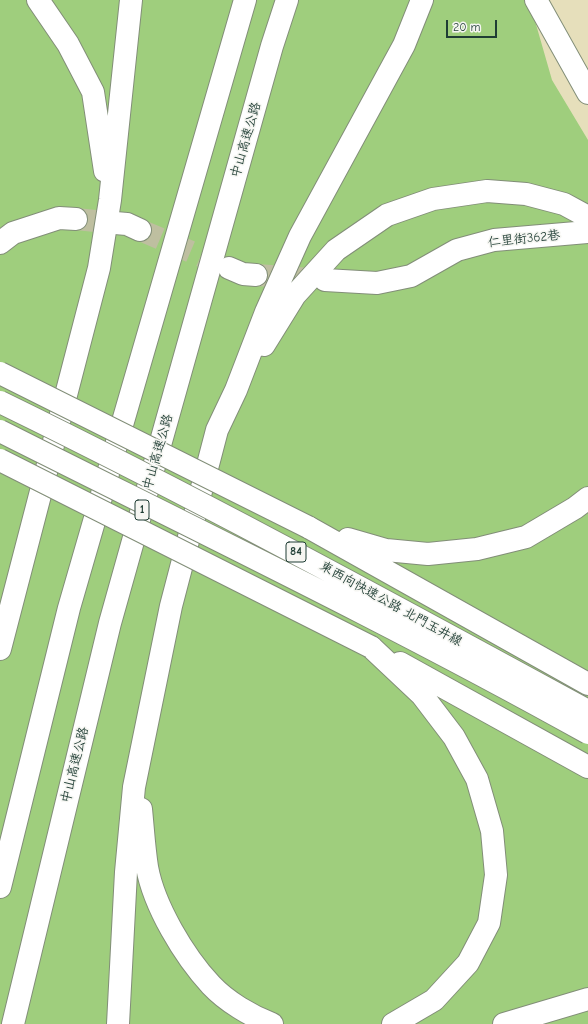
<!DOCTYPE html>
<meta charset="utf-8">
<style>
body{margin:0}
#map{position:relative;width:588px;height:1024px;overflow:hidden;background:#e6dfbb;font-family:"Comic Neue",sans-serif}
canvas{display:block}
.scale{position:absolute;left:446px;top:20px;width:51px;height:18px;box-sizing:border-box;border:2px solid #1f3d34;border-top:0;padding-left:5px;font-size:12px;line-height:14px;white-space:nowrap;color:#1f3d34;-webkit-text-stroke:3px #f6f6f2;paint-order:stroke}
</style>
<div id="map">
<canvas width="588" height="1024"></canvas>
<div class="scale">20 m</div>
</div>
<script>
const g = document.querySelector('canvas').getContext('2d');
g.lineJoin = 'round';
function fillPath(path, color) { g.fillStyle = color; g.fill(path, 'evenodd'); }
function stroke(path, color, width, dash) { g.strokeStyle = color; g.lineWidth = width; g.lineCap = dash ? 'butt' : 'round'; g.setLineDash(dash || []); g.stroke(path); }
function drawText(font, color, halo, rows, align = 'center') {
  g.font = font + ' "Comic Neue","LXGW WenKai TC",sans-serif'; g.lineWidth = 3; g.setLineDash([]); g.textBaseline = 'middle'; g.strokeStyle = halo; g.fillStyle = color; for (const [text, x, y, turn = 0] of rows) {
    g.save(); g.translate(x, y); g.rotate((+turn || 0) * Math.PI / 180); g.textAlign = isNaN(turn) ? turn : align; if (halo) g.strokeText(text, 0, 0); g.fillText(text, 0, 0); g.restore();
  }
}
fillPath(new Path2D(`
 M 0,0 L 529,0 L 552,80 L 588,140 L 588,1024 L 0,1024 Z`), '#9fce7d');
stroke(new Path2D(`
 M 76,219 L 115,223
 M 140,230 L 229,268
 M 256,275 L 325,280`), '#bebfa0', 22, [22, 11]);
const minor = new Path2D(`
 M 115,223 L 127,224 L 140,230
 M 0,243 L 13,233 L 59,218 L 76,219
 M 229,268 L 243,274 L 256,275
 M 325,280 L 377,283 L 411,276 L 457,250 L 494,240 L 588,232`);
const highway = new Path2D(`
 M 38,0 L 68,44 L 93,92 L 105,171
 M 536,0 L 588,93
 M 264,345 L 295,295 L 336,250 L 387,215 L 433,199 L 487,191 L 526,194 L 564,204 L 588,217
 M 308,527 L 588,684
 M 348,539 L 386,550 L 428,554 L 477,549 L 526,537 L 575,508 L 588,498
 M 371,647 L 422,695 L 454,737 L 477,779 L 492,831 L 496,875 L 489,923 L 468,963 L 434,1000 L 393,1024
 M 0,649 L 99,268 L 110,200 L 131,0
 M 400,663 L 588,767
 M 141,809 C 143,829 144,848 147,867 C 154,906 184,956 211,985 C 227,1002 251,1016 272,1024
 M 0,887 L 69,608 L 245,0
 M 13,1024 L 110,623 L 272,46 L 287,0
 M 118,1024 L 126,872 L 134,787 L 171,606 L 217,430 L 236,390 L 266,312 L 300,236 L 404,45 L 422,0
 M 504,1024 L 588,999`);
stroke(minor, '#828e78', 24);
stroke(highway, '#828e78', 24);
stroke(minor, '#fff', 22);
stroke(highway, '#fff', 22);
const highwayBridge = new Path2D(`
 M 0,373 L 308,527
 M 0,402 C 199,499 393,605 588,711
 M 0,431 C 197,530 396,626 588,733
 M 0,460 L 371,647`);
stroke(highwayBridge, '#828e78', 24, []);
stroke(highwayBridge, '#fff', 22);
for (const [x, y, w] of [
 [142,510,14],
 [296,552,20]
]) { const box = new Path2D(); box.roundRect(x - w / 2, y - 10, w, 20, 3); g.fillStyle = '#f6f6f2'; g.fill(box); stroke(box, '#1f3d34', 1); }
drawText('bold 12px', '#1f3d34', null, [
 ["1",142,510],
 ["84",296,552]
]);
drawText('13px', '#1f3d34', '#f6f6f2', [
 ["中山高速公路",246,140,-74],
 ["仁里街362巷",524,239,-6],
 ["中山高速公路",158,452,-74],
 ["東西向快速公路 北門玉井線",391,604,29],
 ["中山高速公路",75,765,-76]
]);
</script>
